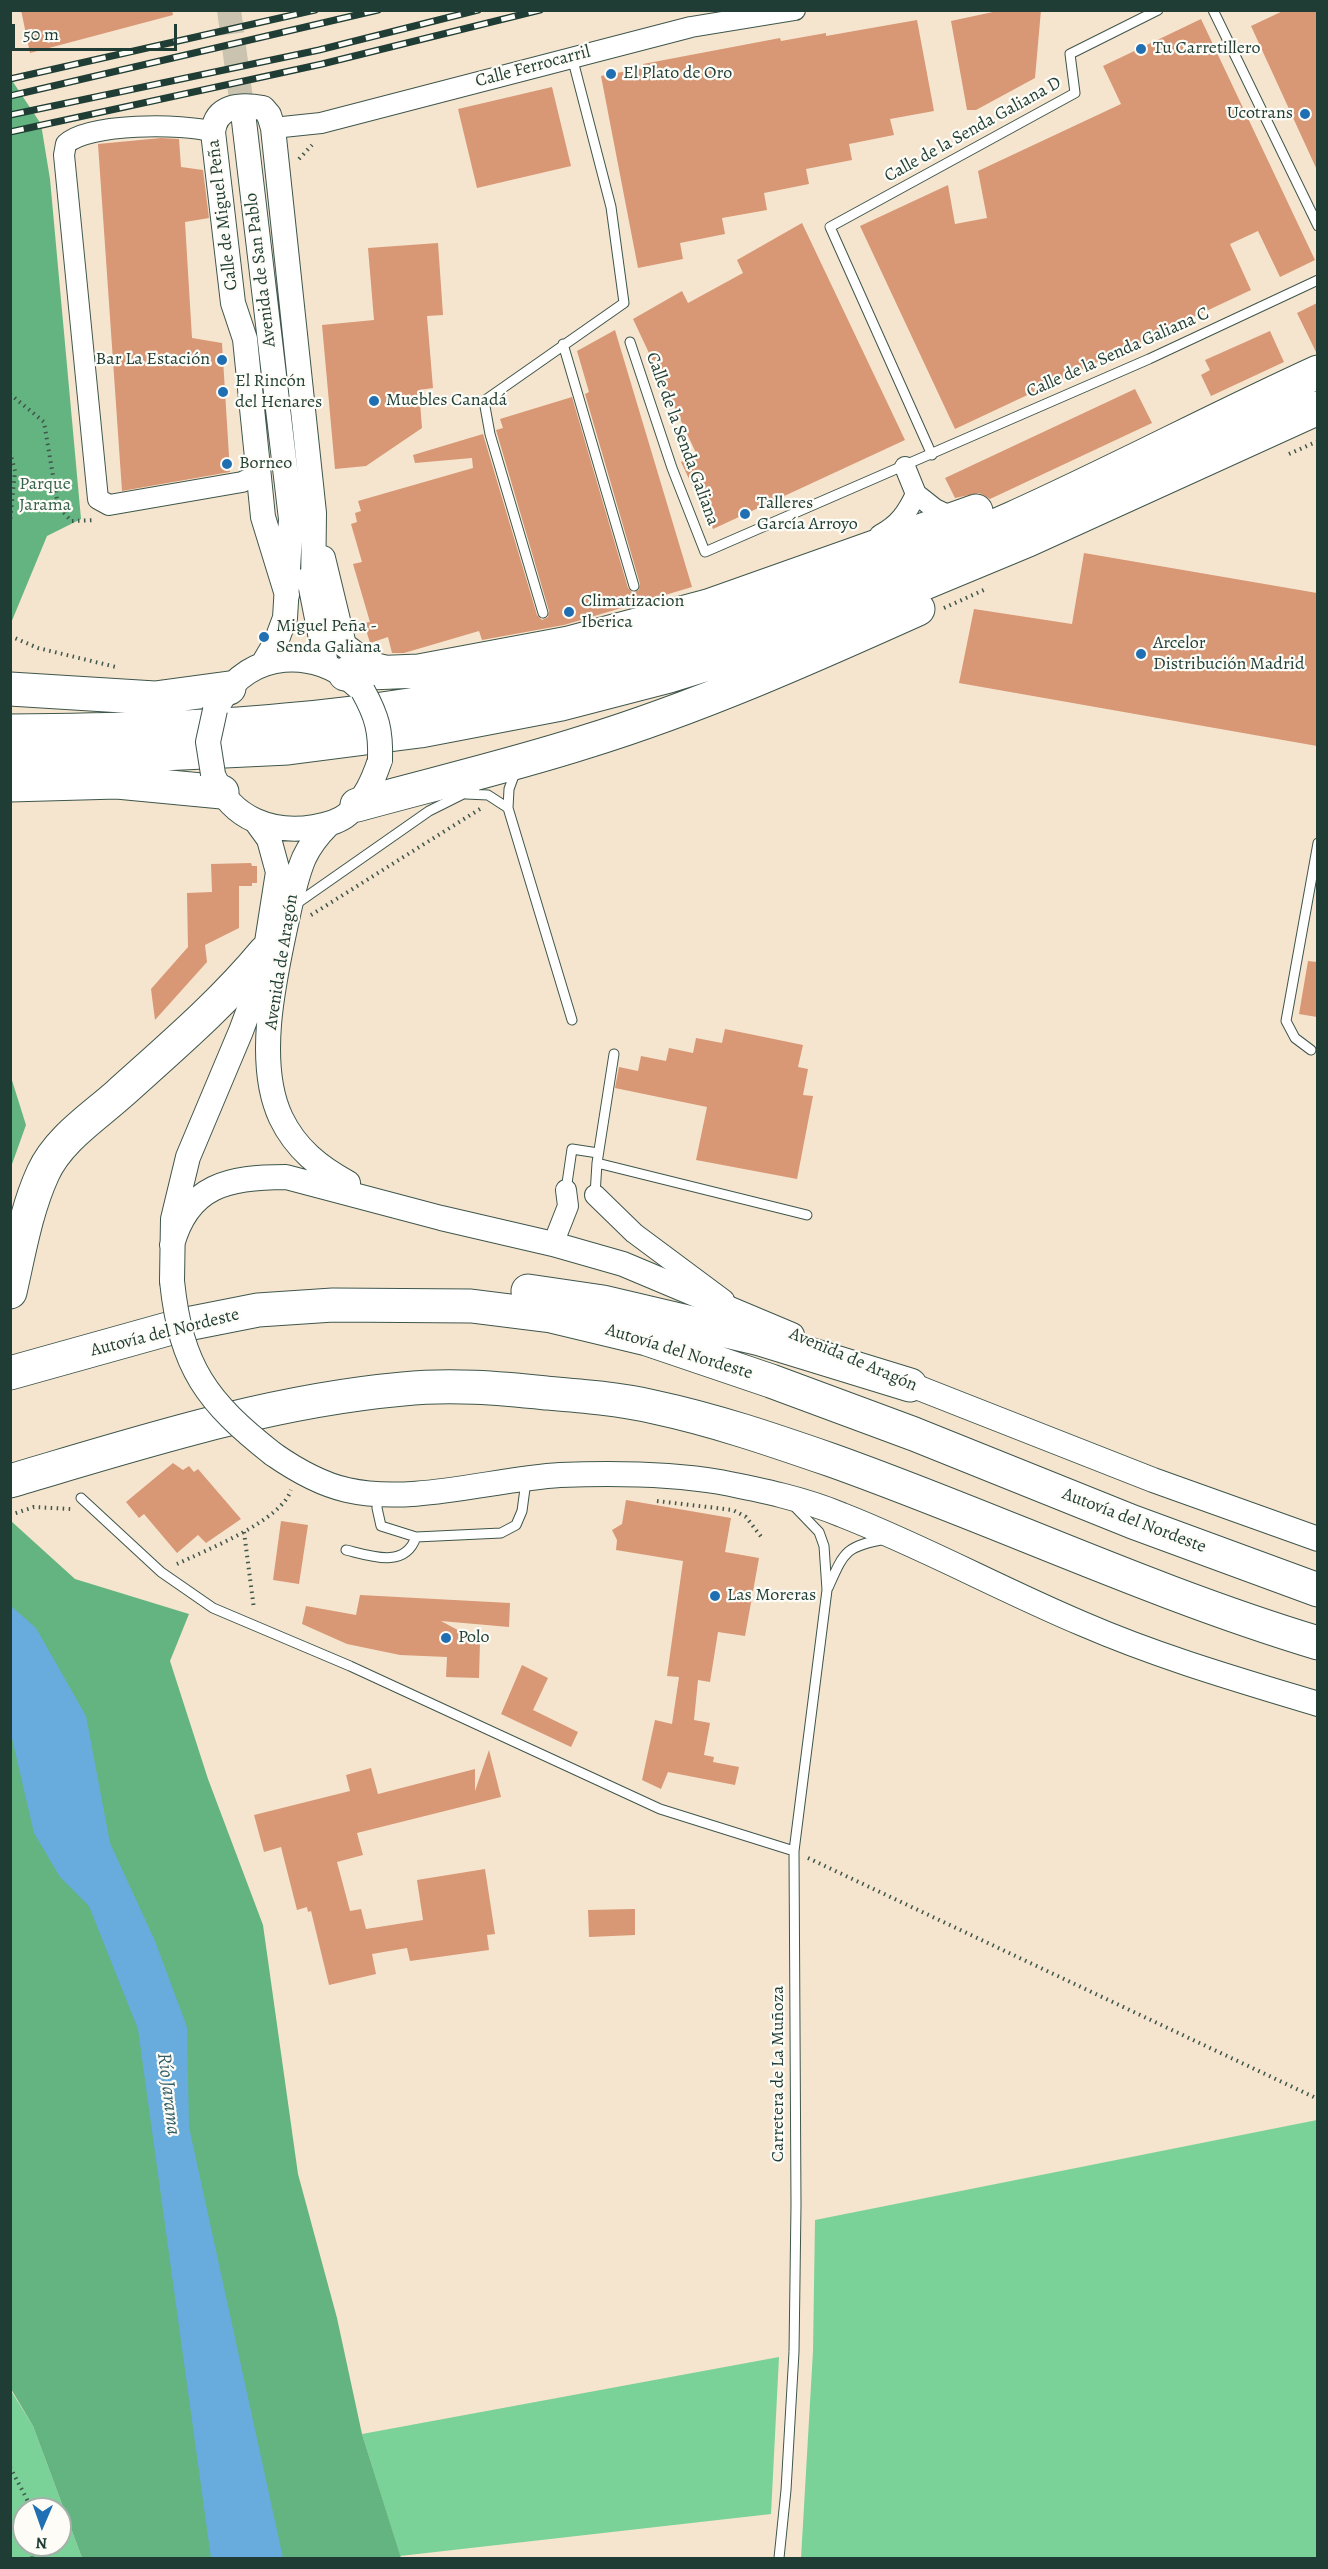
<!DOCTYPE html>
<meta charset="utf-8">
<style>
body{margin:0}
#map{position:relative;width:1328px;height:2569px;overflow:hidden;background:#f5e5ce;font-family:Alegreya,serif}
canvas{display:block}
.frame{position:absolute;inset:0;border:12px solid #1f3d34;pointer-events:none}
.north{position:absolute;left:12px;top:2497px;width:60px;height:60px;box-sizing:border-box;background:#fdfcf7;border:2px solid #a4b0a9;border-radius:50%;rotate:182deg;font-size:16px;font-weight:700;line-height:24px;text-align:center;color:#1f3d34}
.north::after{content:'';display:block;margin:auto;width:21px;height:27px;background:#1f6fb2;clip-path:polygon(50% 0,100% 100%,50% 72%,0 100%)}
.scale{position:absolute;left:12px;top:24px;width:165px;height:27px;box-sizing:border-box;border:3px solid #1f3d34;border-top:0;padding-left:8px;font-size:18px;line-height:21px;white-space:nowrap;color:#1f3d34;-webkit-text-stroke:4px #fdfcf7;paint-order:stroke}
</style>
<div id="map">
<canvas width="1328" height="2569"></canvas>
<div class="frame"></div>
<div class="north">N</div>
<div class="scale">50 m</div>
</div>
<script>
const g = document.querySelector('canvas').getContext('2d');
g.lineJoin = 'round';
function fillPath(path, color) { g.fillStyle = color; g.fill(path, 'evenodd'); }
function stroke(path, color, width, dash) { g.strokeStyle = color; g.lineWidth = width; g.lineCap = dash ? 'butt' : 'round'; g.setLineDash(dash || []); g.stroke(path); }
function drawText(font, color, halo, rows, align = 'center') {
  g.font = font + ' Alegreya,serif'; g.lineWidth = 4.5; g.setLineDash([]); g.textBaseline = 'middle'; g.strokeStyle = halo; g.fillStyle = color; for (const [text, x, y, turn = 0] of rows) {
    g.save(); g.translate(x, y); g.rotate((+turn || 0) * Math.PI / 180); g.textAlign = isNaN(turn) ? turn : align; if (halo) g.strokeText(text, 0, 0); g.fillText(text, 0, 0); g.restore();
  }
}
fillPath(new Path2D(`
 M 1317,2120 L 1317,2558 L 801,2558 L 813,2351 L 815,2220 Z
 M 779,2357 L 771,2514 L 400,2556 L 362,2434 Z
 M 10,2389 L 33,2426 L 82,2558 L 11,2558 ZM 24,2509 L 60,2509 L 60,2545 L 24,2545 Z`), '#7ad298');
fillPath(new Path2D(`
 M 11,79 L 41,124 L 50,179 L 81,519 L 47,536 L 11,623 Z
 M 10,1074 L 26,1125 L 11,1167 L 10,1167 Z
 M 11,1521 L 75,1579 L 189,1614 L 170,1661 L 208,1779 L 263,1925 L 298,2174 L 337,2318 L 362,2434 L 401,2558 L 82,2558 L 33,2426 L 11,2389 Z`), '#63b480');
fillPath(new Path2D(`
 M 11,1606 L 36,1628 L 86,1716 L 110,1843 L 155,1941 L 187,2027 L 189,2127 L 283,2558 L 211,2558 L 138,2029 L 89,1906 L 60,1877 L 34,1833 L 11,1734 Z`), '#67acdd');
fillPath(new Path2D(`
 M 21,10 L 172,10 L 173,15 L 30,53 Z
 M 1002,10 L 1041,10 L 1035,78 L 976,110 L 967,110 L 951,21 Z
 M 1285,10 L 1317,10 L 1317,170 L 1251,26 Z
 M 1201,19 L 1315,260 L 1280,277 L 1258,231 L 1230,244 L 1251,290 L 955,429 L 860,226 L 948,185 L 955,224 L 987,218 L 978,171 L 1121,104 L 1103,66 Z
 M 917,20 L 934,111 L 890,119 L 894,135 L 849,144 L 852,160 L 806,169 L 809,184 L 764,193 L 767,210 L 722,218 L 725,234 L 680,243 L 683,259 L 638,268 L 601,76 L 643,68 L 643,64 L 780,38 L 781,41 L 826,33 L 826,36 Z
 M 552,87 L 571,166 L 477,188 L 458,109 Z
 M 161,138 L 179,139 L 181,167 L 203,170 L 209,218 L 185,222 L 192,338 L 222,343 L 230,472 L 122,491 L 98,144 Z
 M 802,223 L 905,440 L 713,529 L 681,462 L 697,455 L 633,319 L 682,291 L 688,303 L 743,273 L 737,260 Z
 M 438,243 L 443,315 L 427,316 L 433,388 L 419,390 L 422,428 L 366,466 L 335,469 L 322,325 L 374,320 L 368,248 Z
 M 1317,303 L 1317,354 L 1297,313 Z
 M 615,330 L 692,587 L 564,625 L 482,640 L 479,631 L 404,653 L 392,653 L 388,637 L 370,643 L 364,623 L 370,622 L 353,564 L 362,562 L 351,524 L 357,522 L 355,513 L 361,511 L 358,501 L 473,468 L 472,458 L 415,463 L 413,455 L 483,434 L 537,615 L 542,620 L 548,617 L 549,611 L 496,430 L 503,428 L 500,419 L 572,397 L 628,588 L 633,593 L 639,590 L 640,584 L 585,394 L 589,392 L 577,351 Z
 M 1270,331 L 1284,362 L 1211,396 L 1201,375 L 1210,370 L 1205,360 Z
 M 1135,389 L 1152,423 L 990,499 L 979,493 L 955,498 L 945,478 Z
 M 1084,553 L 1317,593 L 1317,746 L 959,683 L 974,609 L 1072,624 Z
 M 251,863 L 252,866 L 257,866 L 257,883 L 252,883 L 252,886 L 239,886 L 239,928 L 205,945 L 207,962 L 155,1020 L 151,989 L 188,947 L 187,893 L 212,892 L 211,864 Z
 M 1308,961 L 1317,962 L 1317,1017 L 1299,1014 Z
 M 725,1029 L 803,1045 L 798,1067 L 808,1069 L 803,1095 L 813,1096 L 797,1179 L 696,1160 L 707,1107 L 615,1088 L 619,1067 L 638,1071 L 641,1056 L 666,1061 L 669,1048 L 693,1053 L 696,1038 L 722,1043 Z
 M 173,1463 L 183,1470 L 189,1466 L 194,1472 L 198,1469 L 241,1519 L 206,1543 L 198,1535 L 177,1553 L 144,1514 L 139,1518 L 126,1502 Z
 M 626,1500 L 731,1518 L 725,1552 L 759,1558 L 745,1636 L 718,1632 L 710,1682 L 698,1680 L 694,1720 L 710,1723 L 704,1755 L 714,1757 L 713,1762 L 739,1767 L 735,1785 L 668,1772 L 661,1789 L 642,1780 L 655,1720 L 672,1724 L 679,1677 L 667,1676 L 683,1561 L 616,1550 L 617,1540 L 612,1530 L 622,1524 Z
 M 281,1521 L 308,1525 L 299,1584 L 273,1580 Z
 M 360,1595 L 510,1603 L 509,1627 L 441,1621 L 480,1642 L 479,1678 L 446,1677 L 447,1657 L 400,1655 L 347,1644 L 302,1624 L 306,1606 L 356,1615 Z
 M 522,1665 L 548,1678 L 533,1710 L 578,1732 L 571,1747 L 501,1714 Z
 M 489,1750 L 501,1797 L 357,1833 L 363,1855 L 337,1862 L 350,1911 L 361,1909 L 366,1929 L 423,1920 L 417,1880 L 485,1869 L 495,1934 L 487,1935 L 489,1950 L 410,1961 L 407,1948 L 372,1954 L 376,1974 L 329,1985 L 311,1911 L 308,1912 L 307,1907 L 297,1910 L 281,1847 L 264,1852 L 254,1815 L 350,1791 L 346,1775 L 371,1768 L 378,1794 L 475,1769 L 475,1791 Z
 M 635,1909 L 635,1935 L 589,1937 L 588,1910 Z`), '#d89775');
stroke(new Path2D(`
 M 229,10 L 244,121`), '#cac3af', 24, [24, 12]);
const service = new Path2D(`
 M 1213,10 L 1318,226
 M 630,342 L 672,468 L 705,552 L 1149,359 L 1318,280
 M 563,344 L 634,586
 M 932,455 L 830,227 L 1075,93 L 1070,54 L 1158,10
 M 543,613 L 490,434 L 484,401 L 624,303 L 611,207 L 572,57
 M 466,794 L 488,795 L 508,808 L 509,789 L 516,770
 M 508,808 L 572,1020
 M 296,904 L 429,811 L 475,788
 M 1311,1050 L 1295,1038 L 1286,1021 L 1318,843
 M 597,1163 L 807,1215
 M 566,1190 L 572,1149 L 598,1153
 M 595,1195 L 597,1163 L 614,1054
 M 378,1494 L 377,1508 L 381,1526 L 416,1537 L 501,1533 L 516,1525 L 522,1511 L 526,1481
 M 81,1498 L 161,1572 L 213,1608 L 350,1666 L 660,1809 L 794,1851
 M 346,1550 C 371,1556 405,1569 416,1537
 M 828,1588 C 844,1552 845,1546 886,1539
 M 779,2558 L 786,2490 L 794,2352 L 796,2205 L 794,1851 L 827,1590 L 824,1546 L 819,1532 L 793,1505`);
const minor = new Path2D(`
 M 273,128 L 321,123 L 691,27 L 795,10
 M 213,132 C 183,123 88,123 66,144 L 64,155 L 98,499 L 109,505 L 242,482 L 257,475
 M 905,467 L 916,494 L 935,509 L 956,519
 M 880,535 C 899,525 907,513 916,494
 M 595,1195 L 634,1233 L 724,1300
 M 553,1244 L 568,1206 L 566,1190`);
const tertiary = new Path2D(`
 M 244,121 L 291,519 L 285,618 L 276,642 L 263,664
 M 323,558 L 344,645 L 368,663 L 387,668
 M 309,578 L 326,664
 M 287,595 L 263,517 L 245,339 L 233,303 L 213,132 C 216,105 240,104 263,108 L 269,115 L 273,128 L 314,513 L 313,592
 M 220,702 C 249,650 316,647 357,686
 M 215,779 C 232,819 273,834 314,827 C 326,825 339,822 348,814 C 365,799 373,781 380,760
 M 328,825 C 318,835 310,845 304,858 C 295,879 291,902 286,924 C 274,980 255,1063 281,1118 C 296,1149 319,1167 348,1183
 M 172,1245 C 188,1185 229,1177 286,1177 L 441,1218 L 553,1244 L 623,1264 L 792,1335
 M 172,1281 L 173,1219 L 188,1157 L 241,1031 L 254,996 L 267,942 L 278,872 L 269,839 L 258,824
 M 896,1379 L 1153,1480 L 1318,1539
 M 273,1454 C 296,1470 320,1484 347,1490 C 413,1505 493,1479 560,1475 C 609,1473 672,1474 720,1482 C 761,1490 804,1499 842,1515 C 924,1547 1002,1590 1083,1624 C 1159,1657 1239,1680 1318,1704`);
const motorway = new Path2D(`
 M 345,674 L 419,671 L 569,643 L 708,606 L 976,511
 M 10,689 L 155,698 L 229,688
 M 10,731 C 102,730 195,729 286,720 C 446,706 624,667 776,613 C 856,585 936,553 1013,518 C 1115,472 1215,419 1318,372
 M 10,758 L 119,756 L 288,748 L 420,731 L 561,704 L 669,676 L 784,640 L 915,587 L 1028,540 L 1318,408
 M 10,785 L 117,782 L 222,792
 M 357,805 C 433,784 510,766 585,742 C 699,707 809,658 918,609
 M 528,1291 L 603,1302 L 760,1339 L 910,1385
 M 10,1292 C 19,1253 26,1210 43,1173 C 58,1140 92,1118 118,1095 C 169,1049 221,1005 265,952
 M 10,1373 L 182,1325 L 258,1310 L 333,1305 L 471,1306 L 551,1316 L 647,1339 L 771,1381 L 914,1434 L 1133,1522 L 1318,1590
 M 10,1481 C 139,1443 268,1401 403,1389 C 450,1384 499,1388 546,1393 C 582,1396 619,1399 654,1407 C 715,1420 773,1440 831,1460 C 994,1518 1152,1593 1318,1643`);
stroke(service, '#3f564b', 11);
stroke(minor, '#3f564b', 22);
stroke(tertiary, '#3f564b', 26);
stroke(motorway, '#3f564b', 35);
stroke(new Path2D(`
 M 299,159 L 312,145
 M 10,394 L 44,422 L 58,506 L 71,521 L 95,520
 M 10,452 L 15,471 L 10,522
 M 1289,454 L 1318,441
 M 944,608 L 986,589
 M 10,636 L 38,648 L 116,667
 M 311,915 L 480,809
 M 657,1501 L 733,1510 L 746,1517 L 763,1539
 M 10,1515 L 34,1507 L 71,1509
 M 244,1532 L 254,1609
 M 177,1564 C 206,1550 281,1521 291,1490
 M 808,1858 L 1318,2099
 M 10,2467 L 32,2509
 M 32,2558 L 32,2545`), '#3f564b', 4, [1.5, 4.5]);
stroke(service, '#fff', 9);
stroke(minor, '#fff', 20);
stroke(tertiary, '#fff', 24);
stroke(motorway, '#fff', 33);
const rail = new Path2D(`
 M 10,79 L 315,10
 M 10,96 L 378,10
 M 10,115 L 319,50 L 478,10
 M 10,132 L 322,64 L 540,10`);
stroke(rail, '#1f3d34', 7);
stroke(rail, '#fdfcf7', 4.5, [14]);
const tertiaryBridge = new Path2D(`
 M 363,691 C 377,716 381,731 380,760
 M 213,774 L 208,742 L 215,710
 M 172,1281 C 181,1368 207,1402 273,1454`);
stroke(tertiaryBridge, '#3f564b', 26, []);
stroke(tertiaryBridge, '#fff', 24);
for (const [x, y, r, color] of [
 [1141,49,6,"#1f6fb2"],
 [611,74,6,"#1f6fb2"],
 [1305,114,6,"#1f6fb2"],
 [222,360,6,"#1f6fb2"],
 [223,392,6,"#1f6fb2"],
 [374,401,6,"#1f6fb2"],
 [227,464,6,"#1f6fb2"],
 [745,514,6,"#1f6fb2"],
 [569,612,6,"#1f6fb2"],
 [264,637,6,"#1f6fb2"],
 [1141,654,6,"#1f6fb2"],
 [715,1596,6,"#1f6fb2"],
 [446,1638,6,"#1f6fb2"]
]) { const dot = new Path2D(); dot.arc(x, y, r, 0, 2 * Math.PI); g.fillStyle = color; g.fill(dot); stroke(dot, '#fdfcf7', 2); }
drawText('18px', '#1f3d34', '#fdfcf7', [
 ["Tu Carretillero",1153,49],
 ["El Plato de Oro",623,74],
 ["Ucotrans",1293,114,"right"],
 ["Bar La Estación",210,360,"right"],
 ["El Rincón",235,382],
 ["del Henares",235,403],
 ["Muebles Canadá",386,401],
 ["Borneo",239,464],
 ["Talleres",757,504],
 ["García Arroyo",757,525],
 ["Climatizacion",581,602],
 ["Iberica",581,623],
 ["Miguel Peña -",276,627],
 ["Senda Galiana",276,648],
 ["Arcelor",1153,644],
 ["Distribución Madrid",1153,665],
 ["Las Moreras",727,1596],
 ["Polo",458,1638]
], 'left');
drawText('18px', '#1f3d34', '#fdfcf7', [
 ["Calle Ferrocarril",533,67,-15],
 ["Calle de la Senda Galiana D",973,130,-29],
 ["Calle de Miguel Peña",223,215,-97],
 ["Avenida de San Pablo",261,270,-97],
 ["Calle de la Senda Galiana C",1118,353,-24],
 ["Calle de la Senda Galiana",682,439,70],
 ["Avenida de Aragón",282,962,-81],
 ["Autovía del Nordeste",165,1333,-14],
 ["Autovía del Nordeste",679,1352,17],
 ["Avenida de Aragón",853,1360,23],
 ["Autovía del Nordeste",1134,1521,21],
 ["Carretera de La Muñoza",779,2074,-90]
]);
drawText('18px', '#36624d', '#fdfcf7', [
 ["Parque",45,485],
 ["Jarama",45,506]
]);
drawText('italic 20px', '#355e67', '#fdfcf7', [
 ["Río Jarama",168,2094,83]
]);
</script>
